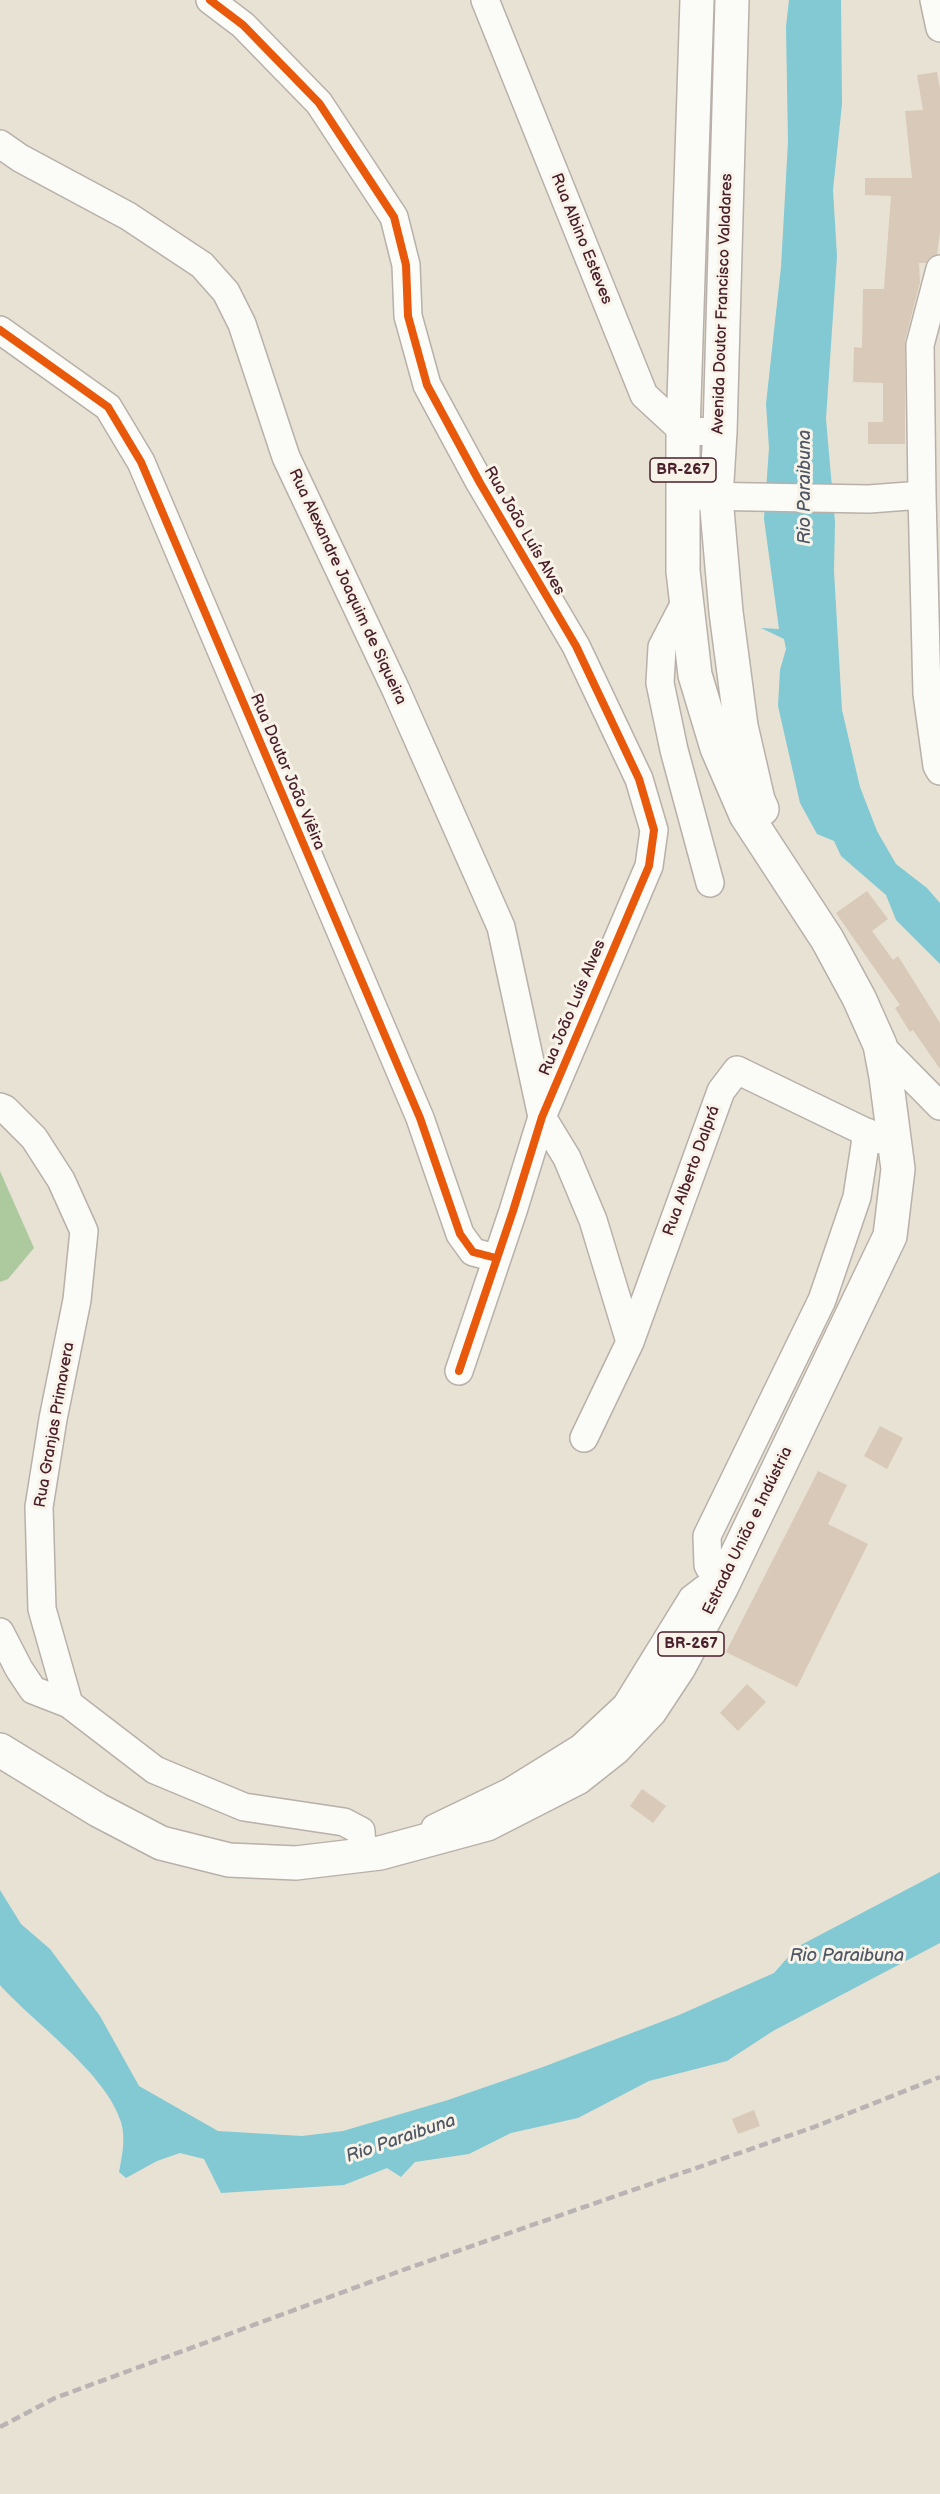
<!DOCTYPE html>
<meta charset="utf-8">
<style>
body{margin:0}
canvas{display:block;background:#e7e2d3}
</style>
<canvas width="940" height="2494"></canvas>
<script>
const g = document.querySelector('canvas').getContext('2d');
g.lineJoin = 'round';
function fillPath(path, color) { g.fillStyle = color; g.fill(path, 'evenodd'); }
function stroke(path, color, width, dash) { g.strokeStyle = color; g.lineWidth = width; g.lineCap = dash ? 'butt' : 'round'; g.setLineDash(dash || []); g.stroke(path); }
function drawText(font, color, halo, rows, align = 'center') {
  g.font = font + ' "Balsamiq Sans",sans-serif'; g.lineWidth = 6; g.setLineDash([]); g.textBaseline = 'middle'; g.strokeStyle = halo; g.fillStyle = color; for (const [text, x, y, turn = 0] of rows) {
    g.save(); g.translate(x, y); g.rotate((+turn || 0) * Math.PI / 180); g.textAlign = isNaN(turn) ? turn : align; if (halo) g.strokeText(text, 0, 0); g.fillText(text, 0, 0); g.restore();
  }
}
fillPath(new Path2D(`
 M 0,1171 L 34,1248 L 8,1279 L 0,1282 Z`), '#adca9f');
fillPath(new Path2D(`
 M 789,0 L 841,0 L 842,104 L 833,190 L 837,256 L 826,419 L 835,522 L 834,571 L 842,710 L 860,787 L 877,831 L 896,864 L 927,888 L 940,903 L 940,964 L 896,920 L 886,895 L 841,856 L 834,841 L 817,834 L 800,803 L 778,706 L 780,670 L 786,649 L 784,639 L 761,628 L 779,629 L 764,519 L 769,448 L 766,404 L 781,267 L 788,142 L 786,27 Z
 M 940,1872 L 940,1943 L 773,2031 L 727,2061 L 649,2081 L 578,2118 L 511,2133 L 469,2154 L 415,2162 L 401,2177 L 387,2168 L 344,2185 L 221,2193 L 204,2159 L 180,2153 L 157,2161 L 126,2178 L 119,2172 C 122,2156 126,2139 121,2122 C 106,2073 35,2024 0,1985 L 0,1890 L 21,1924 L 50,1949 L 100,2016 L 139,2086 L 218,2131 L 302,2136 L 343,2131 L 448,2100 L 543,2067 L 679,2015 L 774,1973 L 797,1947 Z`), '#82c9d4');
fillPath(new Path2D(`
 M 937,72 L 940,89 L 940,232 L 937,254 L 929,258 L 926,263 L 919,263 L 920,282 L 905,341 L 905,444 L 868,444 L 868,422 L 883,422 L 883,383 L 853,382 L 854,347 L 862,348 L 863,289 L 884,289 L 891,196 L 865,195 L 865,178 L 912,178 L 905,111 L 923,110 L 917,75 Z
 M 867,891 L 888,919 L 872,931 L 893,960 L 898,956 L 940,1023 L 940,1069 L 913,1030 L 910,1032 L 895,1008 L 900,1005 L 836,913 Z
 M 880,1426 L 903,1438 L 887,1469 L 864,1456 Z
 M 818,1471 L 847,1485 L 828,1524 L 868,1544 L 797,1687 L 726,1652 Z
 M 747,1684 L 766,1702 L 738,1731 L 720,1713 Z
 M 642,1789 L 666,1806 L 653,1823 L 630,1806 Z
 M 754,2110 L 760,2126 L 738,2134 L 732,2119 Z`), '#d9c9b8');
const minor = new Path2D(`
 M 210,0 L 243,25 L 319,103 L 394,217 L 406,265 L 408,316 L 427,385 L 480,483 L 576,646 L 639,779 L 654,830 L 649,866 L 542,1117 L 513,1211 L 459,1371
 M 485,0 L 644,395 L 683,431 L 720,432
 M 934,0 L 940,28
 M 0,144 L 20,158 L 128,216 L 202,265 L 226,292 L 242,324 L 286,457 L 396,690 L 501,927 L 542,1117 L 567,1158 L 593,1220 L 630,1342
 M 0,330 L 108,407 L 141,462 L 420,1118 L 460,1234 L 473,1252 L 496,1258
 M 922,495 L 920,345 L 940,269
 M 697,496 L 869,499 L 922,495 L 927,694 L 937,766 L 940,771
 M 686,601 L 662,647 L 660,683 L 674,750 L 710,883
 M 880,1045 L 940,1106
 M 0,1107 L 5,1109 L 34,1138 L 61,1180 L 84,1231 L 77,1300 L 53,1419 L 39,1507 L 42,1609 L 69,1704 L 155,1770 L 244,1807 L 344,1822 L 361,1831 L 362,1847 L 358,1857
 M 584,1438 L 630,1342 L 721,1091 L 737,1070 L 882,1140
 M 0,1632 L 19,1669 L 33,1690 L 69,1704
 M 435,1828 L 510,1792 L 581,1748 L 626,1706 L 692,1599 L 705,1589 L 721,1588 L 708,1565 L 707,1536 L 822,1300 L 857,1197 L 867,1132`);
const highway = new Path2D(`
 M 732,0 L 720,432 L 716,498 L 726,612 L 741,726 L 758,800 L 762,809
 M 0,1750 L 98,1810 L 161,1843 L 229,1860 L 296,1863 L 380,1853 L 487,1824 L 577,1778 L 615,1748 L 650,1711 L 679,1667 L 721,1588 L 890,1236 L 898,1169 L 886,1077 L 880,1045 L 859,998 L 827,939 L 746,815 L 717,748 L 695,675 L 683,571 L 683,431 L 697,0`);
stroke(minor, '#b8b0a9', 30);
stroke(highway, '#b8b0a9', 36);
stroke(minor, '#fbfbf8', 27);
stroke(highway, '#fbfbf8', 33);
stroke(new Path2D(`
 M 0,2427 L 55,2398 L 403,2270 L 814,2127 L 940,2077`), '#b9b3b3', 4.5, [9, 4.5]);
stroke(new Path2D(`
 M 210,0 L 243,25 L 319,103 L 394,217 L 406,265 L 408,316 L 427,385 L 480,483 L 576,646 L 639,779 L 654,830 L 649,866 L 542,1117 L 513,1211 L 459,1371
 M 0,330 L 108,407 L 141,462 L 420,1118 L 460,1234 L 473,1252 L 496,1258`), '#e8590c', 8);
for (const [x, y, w] of [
 [683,470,66],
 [691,1644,66]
]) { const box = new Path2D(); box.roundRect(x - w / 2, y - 12, w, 24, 4.5); g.fillStyle = '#f7f3e8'; g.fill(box); stroke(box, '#4a1f2b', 1.5); }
drawText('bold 15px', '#4a1f2b', null, [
 ["BR-267",683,470],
 ["BR-267",691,1644]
]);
drawText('16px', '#4a1f2b', '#f7f3e8', [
 ["Rua Albino Esteves",581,239,68],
 ["Avenida Doutor Francisco Valadares",723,304,-88],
 ["Rua João Luís Alves",524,531,60],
 ["Rua Alexandre Joaquim de Siqueira",347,587,65],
 ["Rua Doutor João Viêira",287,772,67],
 ["Rua João Luís Alves",573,1008,-67],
 ["Rua Alberto Dalprá",692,1171,-70],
 ["Rua Granjas Primavera",55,1425,-80],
 ["Estrada União e Indústria",748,1531,-64]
]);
drawText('italic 18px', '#4f5766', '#f7f3e8', [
 ["Rio Paraibuna",805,487,-90],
 ["Rio Paraibuna",847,1956],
 ["Rio Paraibuna",401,2139,-19]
]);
</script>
